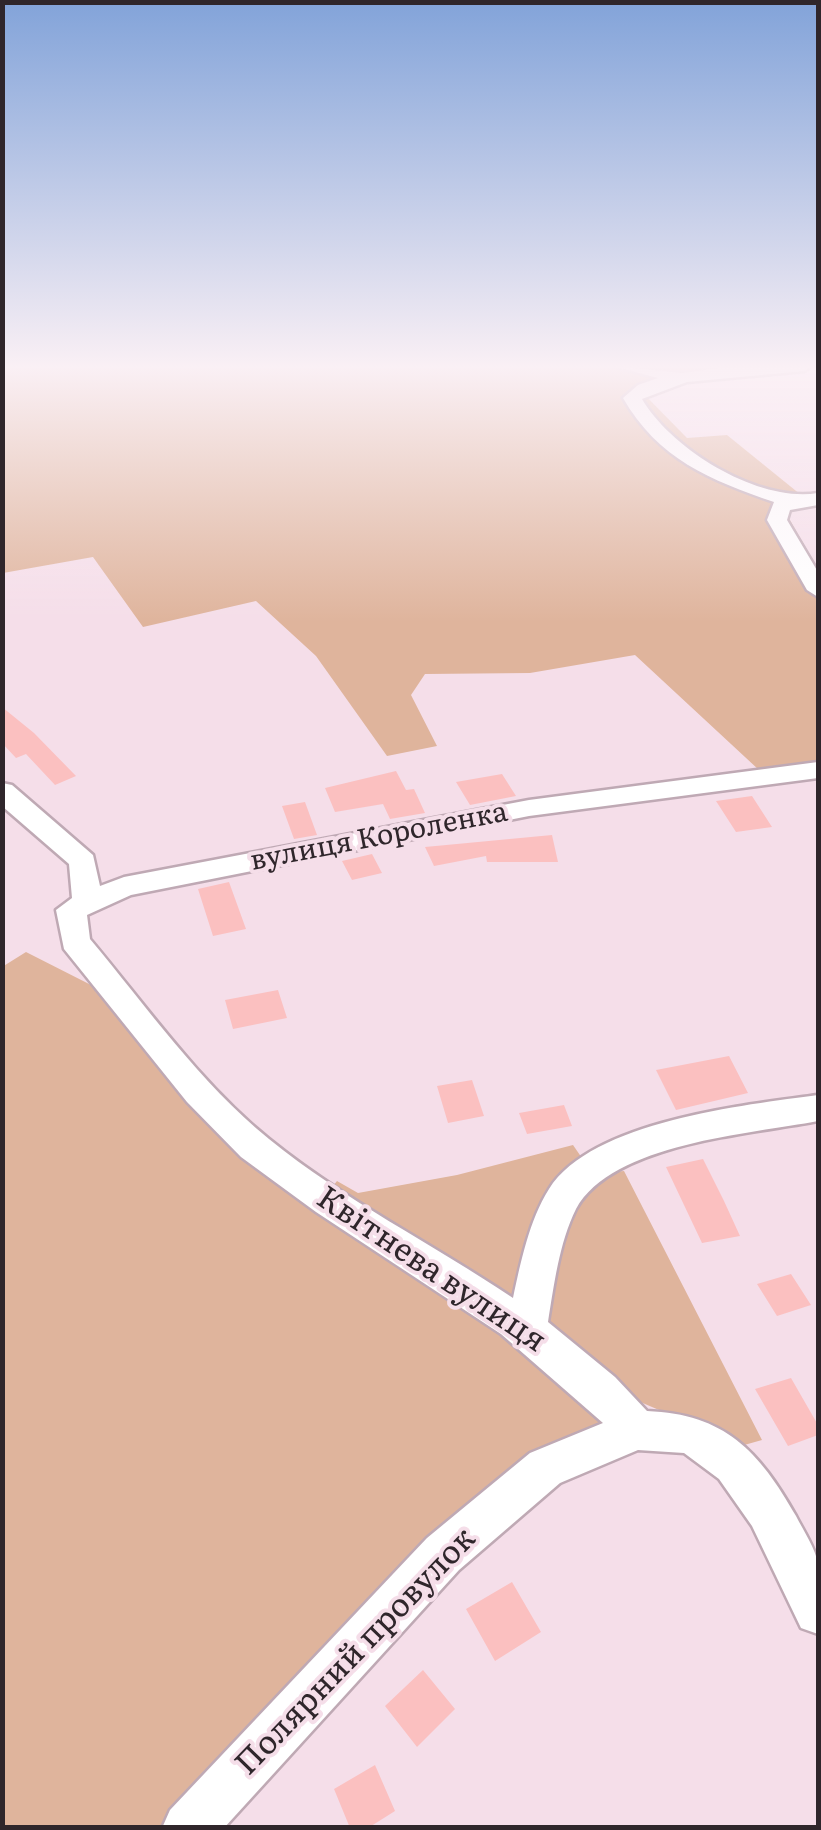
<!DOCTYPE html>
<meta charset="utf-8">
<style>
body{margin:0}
#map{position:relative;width:821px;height:1830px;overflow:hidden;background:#f5dee9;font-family:Literata,serif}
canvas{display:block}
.frame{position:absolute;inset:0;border:5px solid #2f262b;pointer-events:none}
</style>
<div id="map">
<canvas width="821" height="1830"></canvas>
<div class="frame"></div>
</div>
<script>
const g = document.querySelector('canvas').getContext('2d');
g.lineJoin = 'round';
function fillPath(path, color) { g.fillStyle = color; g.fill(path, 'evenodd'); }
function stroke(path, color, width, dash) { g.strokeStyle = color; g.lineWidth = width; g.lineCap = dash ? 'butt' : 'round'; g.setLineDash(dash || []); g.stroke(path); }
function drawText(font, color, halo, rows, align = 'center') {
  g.font = font + ' Literata,serif'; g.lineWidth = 8; g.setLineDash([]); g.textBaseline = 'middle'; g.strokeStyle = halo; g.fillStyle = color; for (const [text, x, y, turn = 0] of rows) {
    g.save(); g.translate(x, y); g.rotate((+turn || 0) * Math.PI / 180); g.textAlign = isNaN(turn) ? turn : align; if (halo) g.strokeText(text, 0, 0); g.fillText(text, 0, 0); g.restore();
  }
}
fillPath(new Path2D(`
 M 2,366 L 727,366 L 735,371 L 638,388 L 687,438 L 727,435 L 806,499 L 783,508 L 818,569 L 818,762 L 759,770 L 635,655 L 530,673 L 425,674 L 411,695 L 437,746 L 387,756 L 316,656 L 256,601 L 143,627 L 93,557 L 3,573 Z
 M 26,952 L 93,986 L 185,1091 L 500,1329 L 610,1419 L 165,1827 L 3,1828 L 2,967 Z
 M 573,1145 L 584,1161 L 521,1311 L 329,1191 L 337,1181 L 358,1193 L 457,1175 Z
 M 624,1171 L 762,1440 L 730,1449 L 680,1419 L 631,1398 L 535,1331 L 562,1221 L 603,1173 Z`), '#dfb49c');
fillPath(new Path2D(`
 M 2,707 L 34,733 L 76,776 L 55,785 L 26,754 L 16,758 L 2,743 Z
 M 396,771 L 406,790 L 414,789 L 425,813 L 390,819 L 383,804 L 335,812 L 325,788 Z
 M 502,774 L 516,796 L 470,805 L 456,782 Z
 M 752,796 L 772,827 L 736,832 L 716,801 Z
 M 305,802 L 317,835 L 294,839 L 282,806 Z
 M 552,835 L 558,862 L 487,862 L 486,856 L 434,866 L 425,847 Z
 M 372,854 L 382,873 L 352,880 L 342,861 Z
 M 229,882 L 246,929 L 213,936 L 198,889 Z
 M 278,990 L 287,1018 L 233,1029 L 225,1000 Z
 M 729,1056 L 748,1093 L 676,1110 L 656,1070 Z
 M 472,1080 L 484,1116 L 448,1123 L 437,1086 Z
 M 564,1105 L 572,1126 L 527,1134 L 519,1113 Z
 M 703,1159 L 724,1201 L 740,1236 L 702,1243 L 666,1167 Z
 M 791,1274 L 811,1305 L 777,1316 L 757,1284 Z
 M 791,1378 L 818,1425 L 818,1435 L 788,1446 L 755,1389 Z
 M 512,1582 L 541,1632 L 495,1661 L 466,1609 Z
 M 423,1670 L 455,1709 L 417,1747 L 385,1706 Z
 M 375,1765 L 395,1811 L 368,1828 L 350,1828 L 334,1789 Z`), '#fbc0c0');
const street = new Path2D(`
 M 613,366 L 682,373 L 736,366 L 812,366 L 804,371 L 687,382 L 642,399 C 672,450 759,503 818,493 L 818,505 L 790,510 L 787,520 L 818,572 L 818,597 L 807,590 L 767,520 L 774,502 C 710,480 658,459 623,398 L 638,385 L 658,378 Z
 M 818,762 L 818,778 L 529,816 L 131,895 L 87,915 L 90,939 C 147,1007 200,1083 269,1139 C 344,1200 433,1244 513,1298 C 521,1261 529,1221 549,1189 C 592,1121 745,1105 818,1095 L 818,1121 C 751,1134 612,1143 576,1209 C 559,1243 554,1286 548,1322 L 615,1377 L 647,1411 C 725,1414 759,1451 796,1516 C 803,1530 816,1549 818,1564 C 821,1587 818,1612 818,1634 L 801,1628 L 752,1526 L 719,1479 L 684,1453 L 638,1450 L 560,1483 L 459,1570 L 224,1828 L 162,1828 L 170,1810 L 427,1538 L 530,1453 L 603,1423 L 501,1334 L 316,1212 L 241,1157 L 187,1102 L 64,949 L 56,910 L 72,898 L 69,864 L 2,806 L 2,783 L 12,785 L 93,855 L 100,886 L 124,877 L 529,800 Z`);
stroke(street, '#bfa9b4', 5);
fillPath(street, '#fff');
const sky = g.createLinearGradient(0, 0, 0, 622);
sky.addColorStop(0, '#82a3d9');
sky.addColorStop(0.59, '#faf0f5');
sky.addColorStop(1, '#faf0f500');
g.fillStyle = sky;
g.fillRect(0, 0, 821, 622);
drawText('28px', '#2f262b', '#f5dee9', [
 ["вулиця Короленка",379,837,-11]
]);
drawText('32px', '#2f262b', '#f5dee9', [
 ["Квітнева вулиця",431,1270,34],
 ["Полярний провулок",356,1652,-46]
]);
</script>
